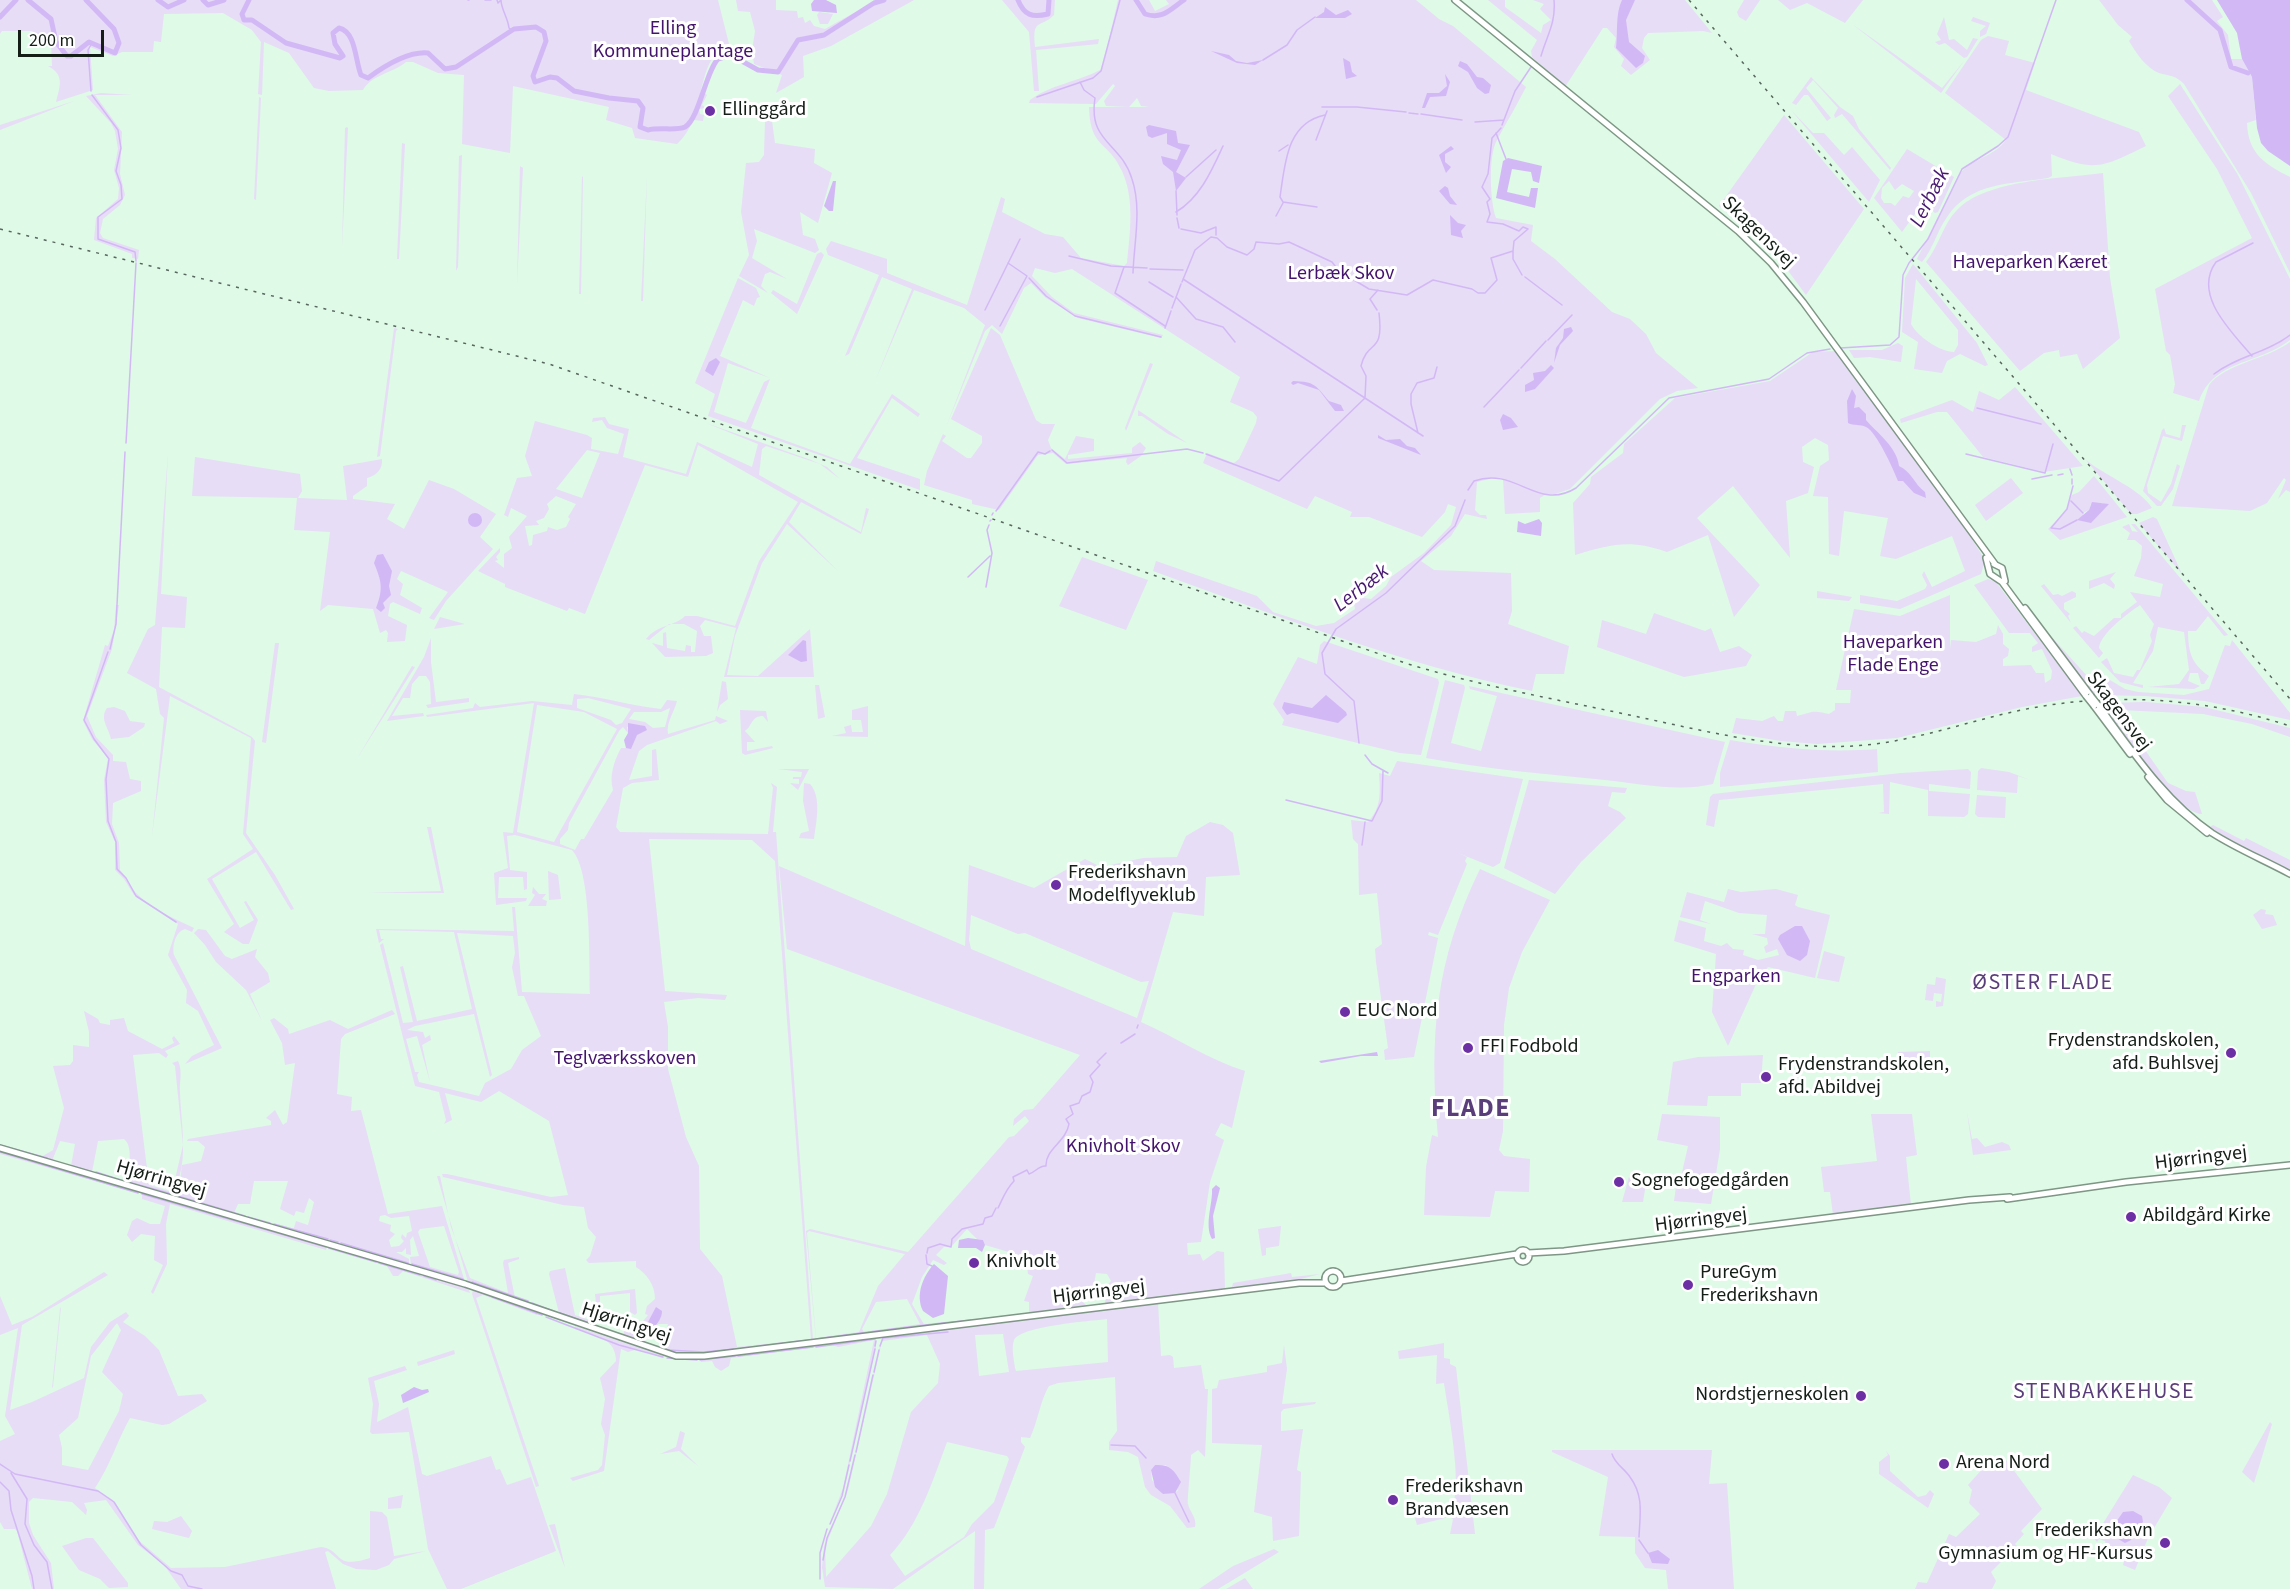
<!DOCTYPE html>
<meta charset="utf-8">
<style>
body{margin:0}
#map{position:relative;width:2290px;height:1589px;overflow:hidden;background:#dffae7;font-family:"Source Sans 3",sans-serif}
canvas{display:block}
.scale{position:absolute;left:18px;top:30px;width:86px;height:27px;box-sizing:border-box;border:3px solid #141e17;border-top:0;padding-left:8px;font-size:18px;line-height:21px;white-space:nowrap;color:#141e17;-webkit-text-stroke:4px #fff;paint-order:stroke}
</style>
<div id="map">
<canvas width="2290" height="1589"></canvas>
<div class="scale">200 m</div>
</div>
<script>
const g = document.querySelector('canvas').getContext('2d');
g.lineJoin = 'round';
function fillPath(path, color) { g.fillStyle = color; g.fill(path, 'evenodd'); }
function stroke(path, color, width, dash) { g.strokeStyle = color; g.lineWidth = width; g.lineCap = dash ? 'butt' : 'round'; g.setLineDash(dash || []); g.stroke(path); }
function drawText(font, color, halo, rows, align = 'center') {
  g.font = font + ' "Source Sans 3",sans-serif'; g.lineWidth = 6; g.setLineDash([]); g.textBaseline = 'middle'; g.strokeStyle = halo; g.fillStyle = color; for (const [text, x, y, turn = 0] of rows) {
    g.save(); g.translate(x, y); g.rotate((+turn || 0) * Math.PI / 180); g.textAlign = isNaN(turn) ? turn : align; if (halo) g.strokeText(text, 0, 0); g.fillText(text, 0, 0); g.restore();
  }
}
fillPath(new Path2D(`
 M 0,0 L 718,0 L 729,44 C 710,52 705,73 701,91 L 707,95 L 702,105 L 706,108 L 699,109 L 700,114 L 704,115 L 703,121 L 694,120 C 689,128 685,137 677,144 L 635,138 L 632,128 L 606,120 L 609,107 L 513,86 L 510,153 L 462,144 L 464,75 L 438,73 L 413,62 L 406,62 C 393,73 371,75 363,90 L 329,91 L 314,88 L 289,53 L 264,42 L 262,95 L 258,94 L 261,42 L 252,30 L 223,13 L 164,14 L 161,42 L 154,41 L 153,52 L 122,52 L 113,56 L 90,47 L 93,90 L 56,102 C 60,86 65,75 48,66 L 52,66 L 51,41 L 45,41 L 32,31 L 2,31 L 0,34 Z
 M 736,0 L 776,0 L 776,10 L 797,11 L 798,18 L 803,17 L 805,23 L 810,20 L 814,26 L 825,29 L 877,0 L 914,0 L 831,46 L 803,56 L 804,77 L 776,93 L 782,75 L 754,64 L 752,51 L 755,31 L 750,12 L 738,11 Z
 M 1002,0 L 1055,0 L 1054,15 C 1040,29 1032,17 1035,47 L 1099,39 L 1098,44 L 1036,50 L 1039,91 L 1034,91 L 1029,32 Z
 M 1118,0 L 1149,0 L 1155,11 L 1169,4 L 1166,0 L 1416,0 L 1439,19 L 1453,26 L 1526,87 C 1517,105 1506,123 1497,140 C 1488,155 1490,202 1496,218 L 1533,225 L 1531,241 L 1555,259 L 1612,312 L 1630,319 L 1646,334 L 1656,353 L 1698,388 L 1677,391 L 1660,399 L 1570,489 L 1555,494 L 1546,494 L 1540,498 L 1540,512 L 1505,514 L 1503,479 L 1493,478 L 1477,482 L 1475,510 L 1480,515 L 1486,515 L 1487,519 L 1465,514 L 1451,536 L 1421,561 L 1434,570 L 1511,573 L 1512,611 L 1508,624 L 1569,646 L 1564,674 L 1536,674 L 1532,691 C 1401,664 1278,616 1153,571 L 1156,561 L 1257,596 L 1273,612 L 1316,626 L 1334,623 L 1355,609 L 1354,604 L 1349,601 L 1350,596 L 1371,599 L 1386,586 L 1391,577 L 1424,553 L 1451,525 L 1456,507 L 1448,504 L 1445,512 L 1422,537 L 1369,517 L 1350,517 L 1352,512 L 1315,496 L 1307,509 L 1203,463 L 1207,453 L 1234,463 L 1239,459 L 1256,423 L 1257,417 L 1253,412 L 1230,402 L 1240,377 L 1072,269 L 1055,273 L 1035,268 L 1032,276 L 1052,297 L 1074,313 L 1163,335 L 1161,338 L 1078,318 L 1046,298 L 1031,283 L 1024,288 L 1002,334 L 992,325 L 985,331 L 946,427 L 985,325 L 964,308 L 914,290 L 876,379 L 912,289 L 882,277 L 849,354 L 845,356 L 879,275 L 828,255 L 826,249 L 831,241 L 887,259 L 887,273 L 967,305 L 1001,197 L 1005,199 L 1002,212 L 1045,234 L 1063,237 L 1081,258 L 1124,266 L 1127,263 C 1130,232 1135,200 1122,171 C 1108,140 1090,149 1089,107 L 1150,107 L 1141,106 L 1137,98 L 1129,107 L 1106,106 L 1104,101 L 1115,86 L 1113,84 L 1096,104 L 1029,103 L 1030,100 C 1052,84 1078,82 1102,69 Z
 M 1488,0 L 1505,0 L 1505,7 L 1541,33 L 1543,25 L 1551,20 L 1540,9 L 1544,4 L 1533,0 L 1685,0 L 1712,33 L 1703,31 L 1648,33 L 1644,38 L 1642,48 L 1650,60 L 1631,75 L 1621,66 L 1624,59 L 1614,47 L 1616,38 L 1607,28 L 1603,28 L 1565,87 L 1532,57 L 1531,51 L 1537,40 Z
 M 1744,0 L 1760,0 L 1746,21 L 1739,17 L 1737,12 Z
 M 1778,0 L 1863,0 L 1845,23 L 1807,3 L 1790,10 Z
 M 2099,0 L 2212,0 L 2223,17 L 2217,21 L 2228,35 L 2231,59 L 2242,59 L 2252,77 L 2256,120 L 2247,123 C 2248,153 2264,164 2290,177 L 2290,273 L 2251,193 L 2184,84 C 2175,75 2170,76 2159,73 C 2146,68 2136,53 2129,41 L 2132,37 L 2118,25 Z
 M 819,12 L 833,14 L 828,24 L 820,24 L 817,15 Z
 M 1944,17 L 1949,40 L 1954,39 L 1967,50 L 1973,38 L 1978,39 L 1967,57 L 1964,58 L 1945,43 L 1939,45 L 1935,42 L 1941,40 L 1937,34 Z
 M 1973,17 L 1990,23 L 1986,34 L 1980,37 L 1980,31 L 1986,26 L 1971,21 Z
 M 1852,24 L 1942,88 L 1964,61 L 1941,93 Z
 M 1988,36 L 2009,41 L 2005,55 L 2035,63 L 2026,90 L 2139,132 L 2146,146 C 2104,166 2097,173 2051,154 L 2052,176 L 2048,178 C 2011,184 1970,182 1947,217 C 1937,231 1933,249 1922,262 L 1917,259 L 1958,176 C 1970,159 1994,157 2006,140 L 1945,93 L 1981,40 Z
 M 1811,77 L 1840,107 L 1853,116 L 1859,129 L 1891,168 L 1890,170 L 1842,114 L 1835,118 L 1834,115 L 1838,108 L 1813,80 L 1806,88 L 1831,118 L 1827,121 L 1808,95 L 1804,95 L 1796,105 L 1792,103 Z
 M 2180,84 L 2238,175 L 2290,279 L 2290,340 C 2258,365 2214,359 2199,401 L 2173,393 L 2175,384 L 2170,355 L 2166,351 L 2155,289 L 2252,238 L 2217,169 L 2168,96 Z
 M 101,93 L 132,95 L 95,95 L 122,132 L 120,174 L 125,195 L 120,205 L 103,219 L 100,233 L 103,238 L 139,250 L 138,259 L 132,258 L 132,254 L 94,240 L 96,218 L 118,199 L 119,188 L 114,170 L 118,149 L 115,131 L 111,123 L 86,96 Z
 M 259,97 L 261,98 L 256,200 L 254,199 Z
 M 74,101 L 0,130 L 0,125 Z
 M 1791,110 L 1813,133 L 1824,133 L 1844,155 L 1852,147 L 1880,180 L 1869,202 Z
 M 1784,115 L 1864,209 L 1806,295 L 1772,249 L 1719,206 Z
 M 765,121 L 772,121 L 775,143 L 815,149 L 814,163 L 832,173 L 818,223 L 800,212 L 803,235 L 815,239 L 819,250 L 815,253 L 754,229 L 757,241 L 752,258 L 787,279 L 770,272 L 765,274 L 761,286 L 768,293 L 739,276 L 749,255 L 741,212 L 746,163 L 759,162 L 764,155 Z
 M 347,127 L 348,128 L 342,247 L 345,128 Z
 M 402,143 L 405,144 L 399,259 L 397,259 Z
 M 1907,149 L 1954,177 L 1938,212 L 1935,213 L 1923,203 L 1902,232 L 1874,198 ZM 1889,181 L 1895,190 L 1902,184 L 1914,191 L 1909,198 L 1903,196 L 1895,206 L 1891,203 L 1884,203 L 1881,198 L 1882,188 Z
 M 462,155 L 458,267 L 456,271 L 459,156 Z
 M 520,166 L 523,168 L 517,283 L 517,282 Z
 M 2103,173 L 2110,278 L 2120,338 L 2083,369 L 2077,354 L 2060,357 L 2059,350 L 2044,353 L 2020,371 L 1926,262 C 1939,246 1943,224 1957,210 C 1987,179 2060,179 2103,173 Z
 M 647,175 L 643,301 L 641,301 Z
 M 582,176 L 583,177 L 581,294 L 579,294 Z
 M 821,252 L 824,255 L 797,314 L 771,293 L 773,290 L 797,304 L 817,254 Z
 M 1913,264 L 1977,343 L 1988,365 L 1985,366 L 1960,354 L 1947,361 L 1942,373 L 1914,369 L 1918,342 L 1902,332 L 1905,278 ZM 1916,279 L 1958,330 L 1958,345 L 1954,352 C 1940,352 1917,336 1911,324 Z
 M 738,278 L 756,288 L 760,297 L 757,298 L 754,306 L 743,300 L 720,356 L 770,378 L 728,363 L 714,412 L 746,423 L 764,382 L 770,379 L 751,428 L 850,464 L 892,394 L 920,414 L 918,417 L 892,398 L 857,458 L 920,479 L 920,490 L 708,416 L 715,394 L 695,383 Z
 M 394,328 L 398,329 L 396,331 L 380,456 L 377,457 Z
 M 991,328 L 1000,335 L 1036,420 L 1042,424 L 1055,424 L 1048,440 L 1051,448 L 1065,459 L 1076,436 L 1094,439 L 1094,451 L 1068,455 L 1068,459 L 1132,453 L 1132,448 L 1140,442 L 1146,448 L 1141,456 L 1128,465 L 1126,462 L 1127,458 L 1066,464 L 1053,453 L 1038,455 L 999,510 L 972,504 L 972,500 L 924,485 L 927,471 L 943,434 L 946,436 L 942,441 L 967,458 L 971,458 L 982,443 L 982,436 L 951,419 Z
 M 2290,342 L 2290,492 L 2286,490 L 2278,499 L 2286,480 L 2284,478 L 2267,503 L 2250,511 L 2172,506 L 2209,385 C 2226,363 2266,360 2290,342 Z
 M 1898,343 L 1903,346 L 1901,362 L 1870,357 L 1854,358 L 1849,350 L 1882,350 Z
 M 1835,351 L 1967,531 L 1985,560 L 1981,574 L 1900,609 L 1860,603 L 1860,595 L 1897,601 L 1925,589 L 1927,585 L 1922,575 L 1924,571 L 1932,587 L 1965,571 L 1952,536 L 1896,559 L 1880,556 L 1888,518 L 1844,511 L 1839,556 L 1829,554 L 1828,497 L 1813,496 L 1820,466 L 1829,460 L 1828,445 L 1815,438 L 1802,447 L 1803,462 L 1814,467 L 1808,493 L 1786,501 L 1790,558 L 1733,486 L 1697,518 L 1760,585 L 1734,617 L 1708,535 L 1667,552 C 1630,539 1612,544 1575,555 L 1573,503 L 1590,484 L 1591,477 L 1623,453 L 1624,444 L 1675,398 L 1770,381 L 1813,352 Z
 M 1150,363 L 1153,364 L 1126,431 L 1125,428 Z
 M 2015,387 L 2083,466 L 2044,472 L 1983,457 L 1947,412 L 1937,412 L 1901,423 L 1900,419 L 1952,400 L 1973,412 L 1979,391 L 1999,400 Z
 M 1138,410 L 1187,443 L 1168,434 L 1142,416 L 1138,416 Z
 M 605,417 L 609,424 L 629,429 L 623,457 L 686,474 L 697,442 L 752,467 L 758,444 L 706,423 L 811,460 L 827,467 L 840,479 L 820,464 L 766,446 L 762,449 L 759,475 L 861,532 L 866,508 L 869,509 L 861,534 L 801,502 L 789,522 L 838,571 L 787,524 L 762,563 L 735,636 L 727,675 L 758,676 L 810,629 L 814,677 L 724,677 L 736,628 L 705,620 L 700,626 L 704,636 L 711,636 L 713,653 L 706,656 L 665,657 L 652,643 L 663,646 L 663,633 L 666,632 L 667,648 L 685,651 L 686,645 L 691,646 L 691,652 L 695,652 L 697,631 L 684,624 L 669,624 L 649,640 L 646,639 C 658,624 676,626 685,616 L 697,616 L 735,626 L 759,561 L 798,502 L 698,445 L 688,477 L 645,465 L 585,614 L 569,608 L 567,611 L 505,587 L 505,584 L 478,571 L 500,548 L 500,552 L 496,557 L 498,560 L 495,561 L 504,568 L 504,554 L 512,548 L 509,537 L 527,516 L 511,508 L 508,517 L 504,515 L 517,478 L 532,476 L 525,456 L 535,421 L 587,435 L 592,438 L 591,449 L 618,454 L 624,434 L 607,428 L 602,420 L 592,422 L 593,418 ZM 587,450 L 600,453 L 582,498 L 556,489 ZM 556,496 L 576,504 L 568,517 L 570,519 L 566,527 L 557,530 L 548,527 L 547,531 L 533,535 L 532,545 L 529,546 L 525,526 L 539,525 L 536,521 L 544,518 L 549,509 L 547,504 Z
 M 2182,425 L 2186,425 L 2182,441 L 2163,436 L 2147,485 L 2148,493 L 2161,502 L 2171,484 L 2177,464 L 2180,466 L 2173,489 L 2161,506 L 2157,506 L 2143,491 L 2162,430 L 2164,428 L 2166,434 L 2180,438 Z
 M 168,453 L 161,594 L 187,597 L 185,628 L 162,627 L 159,687 L 252,737 L 255,741 L 246,833 L 275,875 L 294,909 L 291,910 L 256,852 L 212,879 L 240,928 L 254,920 L 244,902 L 246,901 L 258,920 L 249,944 L 243,944 L 224,932 L 234,924 L 207,879 L 253,849 L 243,834 L 251,738 L 170,696 L 152,836 L 164,718 L 160,714 L 156,689 L 127,673 L 148,629 L 155,625 Z
 M 195,457 L 300,474 L 302,491 L 298,498 L 347,500 L 343,466 L 382,459 C 383,469 376,476 367,478 L 367,486 L 353,496 L 353,499 L 395,504 L 387,519 L 404,529 L 429,480 L 454,489 L 496,514 L 480,537 L 493,549 L 446,601 L 434,620 L 429,618 L 448,592 L 401,571 L 397,579 L 403,584 L 400,595 L 422,608 L 420,614 L 393,602 L 390,604 L 388,616 L 407,625 L 405,641 L 387,642 L 388,633 L 386,630 L 380,633 L 373,609 L 328,605 L 320,611 L 330,532 L 294,530 L 297,498 L 192,496 Z
 M 2086,460 C 2104,475 2142,490 2152,508 L 2137,514 L 2131,514 Z
 M 2094,476 L 2127,517 L 2060,540 L 2048,529 L 2065,512 L 2072,495 L 2079,492 ZM 2104,503 L 2086,521 L 2084,520 L 2083,513 L 2089,510 L 2091,504 Z
 M 2011,478 L 2023,493 L 1986,521 L 1975,505 Z
 M 2153,517 L 2157,519 L 2182,574 L 2139,523 Z
 M 2129,524 L 2132,531 L 2138,532 L 2131,524 L 2135,524 L 2228,635 L 2224,636 L 2208,616 L 2196,631 L 2188,631 C 2188,653 2192,664 2209,676 L 2204,684 L 2201,684 L 2198,673 L 2190,673 L 2188,681 L 2200,686 L 2194,689 L 2148,687 L 2179,684 L 2189,670 L 2184,632 L 2158,627 L 2153,651 L 2133,683 L 2143,685 L 2143,688 L 2120,682 L 2101,662 L 2107,658 L 2114,673 L 2133,677 L 2137,670 L 2140,670 L 2152,641 L 2150,635 L 2154,624 L 2140,605 C 2128,613 2100,634 2099,648 L 2103,653 L 2099,658 L 2073,628 L 2076,626 L 2082,633 L 2084,631 L 2094,636 L 2114,618 L 2121,618 L 2121,614 L 2137,602 L 2130,592 L 2160,597 L 2163,584 L 2134,576 L 2141,558 L 2142,546 L 2135,540 L 2127,540 L 2130,533 L 2122,527 Z
 M 1082,557 L 1148,580 L 1126,630 L 1059,606 Z
 M 2116,572 L 2110,579 L 2115,585 L 2114,589 L 2104,583 L 2089,589 L 2089,581 Z
 M 1988,579 L 1996,582 L 2082,696 L 2022,707 L 1897,738 L 1817,744 L 1781,741 L 1732,733 L 1736,718 L 1762,721 L 1774,716 L 1778,721 L 1783,721 L 1785,711 L 1796,711 L 1797,716 C 1814,712 1810,710 1829,714 L 1835,710 L 1835,703 L 1850,703 L 1851,690 L 1836,690 L 1854,609 L 1900,616 L 1950,595 L 1950,649 L 1951,640 L 1976,642 L 1996,634 L 1998,625 L 2003,634 L 2003,644 L 2009,649 L 2008,656 L 2003,659 L 2003,666 L 2031,665 L 2036,673 L 2044,673 L 2045,683 L 2051,679 L 2052,671 L 2042,649 L 2032,652 L 2032,647 L 2038,643 L 2030,633 L 2009,633 L 1974,585 Z
 M 2044,584 L 2053,595 L 2058,594 L 2062,596 L 2072,591 L 2076,593 L 2076,597 L 2064,603 L 2064,609 L 2070,614 L 2068,616 L 2071,623 L 2041,586 Z
 M 1817,591 L 1852,597 L 1849,601 L 1817,598 Z
 M 116,605 L 119,605 L 112,649 L 87,716 L 96,737 L 113,755 L 113,761 L 126,762 L 130,779 L 141,781 L 141,791 L 113,803 L 112,824 L 119,843 L 120,870 C 126,876 132,889 136,893 C 152,909 175,919 194,928 L 192,932 L 185,929 C 175,932 172,946 174,955 L 222,1048 L 185,1064 L 192,1056 L 214,1045 L 198,1011 L 186,1003 L 187,990 L 168,955 L 178,924 L 134,895 L 124,879 L 115,870 L 115,842 L 106,822 L 104,780 L 108,758 L 92,739 L 83,721 L 105,645 L 108,646 L 114,630 Z
 M 1654,613 L 1705,631 L 1711,628 L 1720,652 L 1739,646 L 1752,655 L 1746,666 L 1684,677 L 1597,647 L 1602,620 L 1646,634 Z
 M 440,617 L 465,624 L 434,629 Z
 M 2049,634 L 2098,688 L 2104,686 L 2110,680 L 2125,689 L 2138,692 L 2184,695 L 2209,689 L 2225,645 L 2230,646 L 2232,640 L 2290,713 L 2290,720 L 2205,701 L 2145,696 L 2094,695 Z
 M 431,638 L 431,662 L 436,702 L 469,698 L 469,702 L 428,708 L 426,705 L 431,704 L 430,682 L 426,676 L 419,676 L 412,684 L 410,698 L 403,698 L 392,716 L 423,713 L 424,716 L 387,721 L 424,657 Z
 M 1324,641 L 1438,679 L 1439,683 L 1421,755 L 1400,753 L 1282,725 L 1284,720 L 1273,704 L 1276,698 L 1298,657 L 1317,664 L 1320,645 Z
 M 275,643 L 279,643 L 266,743 L 262,742 Z
 M 412,666 L 415,667 L 358,757 Z
 M 1445,680 L 1464,685 L 1465,688 L 1451,743 L 1481,751 L 1497,696 L 1470,689 L 1469,686 L 1725,742 L 1713,784 C 1680,792 1640,784 1605,780 C 1545,774 1486,769 1426,758 Z
 M 722,681 L 726,682 L 728,699 L 720,705 L 717,712 Z
 M 815,685 L 819,685 L 825,717 L 818,719 Z
 M 574,694 C 604,697 631,706 661,709 L 667,700 L 677,701 C 674,713 666,722 668,734 L 715,720 L 716,716 L 728,721 L 720,724 L 716,721 L 647,745 L 639,751 L 629,780 L 652,776 L 652,750 L 656,749 L 659,780 L 632,783 L 623,788 L 616,827 L 620,832 L 768,834 L 773,788 L 771,783 L 777,787 L 773,832 L 776,832 L 813,1340 L 704,1353 L 677,1353 L 659,1349 L 668,1324 L 658,1324 L 653,1335 L 641,1343 L 622,1336 L 628,1325 L 636,1321 L 640,1325 L 648,1315 L 645,1314 L 647,1306 L 655,1299 C 655,1285 647,1274 636,1267 L 636,1261 L 589,1263 L 586,1260 L 590,1256 L 596,1237 L 588,1228 L 584,1207 L 563,1205 L 443,1177 L 442,1174 L 447,1174 L 551,1197 L 568,1195 L 549,1121 L 499,1091 L 481,1102 L 445,1093 L 452,1120 L 444,1124 L 446,1120 L 439,1092 L 415,1086 L 380,945 L 383,943 L 403,1023 L 413,1022 L 400,967 L 403,966 L 417,1021 L 472,1009 L 454,932 L 379,930 L 381,939 L 384,939 L 379,943 L 376,929 L 514,931 L 512,907 L 515,907 L 522,992 L 590,994 C 589,963 592,871 572,850 L 515,835 L 507,836 L 510,870 L 527,872 L 527,889 L 524,890 L 523,877 L 499,877 L 498,898 L 527,898 L 526,901 L 496,905 L 494,873 L 508,868 L 503,832 L 513,833 L 534,703 L 427,717 L 426,715 L 473,708 L 475,703 L 480,707 L 532,701 L 572,705 ZM 588,698 L 631,709 L 622,723 L 616,725 L 611,720 L 577,708 L 577,699 ZM 537,705 L 584,712 L 617,729 L 554,842 L 517,832 ZM 670,708 L 665,727 L 653,728 L 645,722 L 629,719 L 634,712 L 661,712 ZM 640,725 L 643,727 L 626,748 L 621,748 C 614,761 609,776 613,790 L 584,839 L 581,839 L 575,850 L 560,844 L 560,839 L 568,830 L 569,823 L 619,731 L 623,727 L 628,733 L 627,727 ZM 649,839 L 752,840 L 775,861 L 811,1339 L 737,1347 L 722,1276 L 700,1249 L 699,1166 L 686,1137 L 668,1069 L 668,1027 L 664,1002 L 698,998 L 725,1000 L 727,995 L 665,991 ZM 457,933 L 513,936 L 515,953 L 512,967 L 518,996 L 524,996 L 541,1036 L 522,1050 L 511,1069 L 485,1083 L 479,1096 L 419,1082 L 417,1075 L 419,1072 L 415,1072 L 406,1039 L 417,1036 L 430,1082 L 422,1045 L 431,1040 L 430,1035 L 425,1038 L 423,1032 L 407,1030 L 415,1026 L 474,1014 L 490,1077 L 492,1075 Z
 M 2146,702 L 2204,707 L 2290,728 L 2290,737 L 2252,724 L 2203,714 L 2121,710 L 2120,714 L 2168,783 L 2186,791 L 2195,792 L 2202,814 C 2177,814 2118,727 2102,706 L 2103,703 Z
 M 868,706 L 868,737 L 832,736 L 846,733 L 844,727 L 851,725 L 852,732 L 863,732 L 861,720 L 852,720 L 852,710 Z
 M 114,707 L 125,711 L 130,721 L 145,723 L 144,727 L 129,737 L 111,739 C 109,728 99,719 107,708 Z
 M 740,710 L 766,711 L 768,722 L 763,716 C 751,716 753,725 745,731 L 755,742 L 747,742 L 747,751 L 772,746 L 773,748 L 745,755 L 742,753 Z
 M 1730,740 C 1779,748 1827,753 1877,749 L 1878,772 L 1720,787 L 1720,773 Z
 M 1397,761 L 1523,779 L 1500,863 L 1493,867 L 1458,853 L 1467,857 L 1465,861 L 1467,864 L 1438,935 L 1429,932 L 1428,935 L 1438,938 L 1414,1057 L 1385,1060 L 1384,1050 L 1388,1048 L 1376,962 L 1375,949 L 1382,944 L 1377,893 L 1359,895 L 1358,844 L 1353,839 L 1351,820 L 1368,822 C 1382,807 1380,792 1379,773 L 1390,776 Z
 M 1981,768 L 2009,772 L 2030,780 L 2018,776 L 2017,793 L 1977,790 L 1978,771 Z
 M 778,769 L 809,769 L 798,790 L 790,783 L 799,784 L 799,779 L 793,779 L 793,777 L 801,777 L 802,772 Z
 M 1968,769 L 1971,772 L 1970,789 L 1929,784 L 1929,791 L 1970,794 L 1968,814 L 1964,817 L 1928,816 L 1928,790 L 1890,782 L 1889,814 L 1878,813 L 1884,812 L 1883,784 L 1719,800 L 1714,827 L 1706,825 L 1710,797 L 1713,794 L 1901,773 Z
 M 1529,780 L 1627,788 L 1625,793 L 1612,792 L 1608,806 L 1620,812 L 1626,818 L 1581,862 L 1555,894 L 1504,868 Z
 M 804,783 L 810,784 C 822,797 816,823 814,839 L 799,838 L 801,833 L 809,831 L 803,801 Z
 M 1977,795 L 2006,797 L 2005,818 L 1978,817 L 1975,814 Z
 M 1210,822 L 1223,825 L 1233,833 L 1240,875 L 1206,877 L 1204,916 L 1173,912 L 1141,1022 C 1177,1038 1210,1060 1245,1071 L 1232,1128 L 1221,1123 L 1215,1135 L 1224,1140 L 1210,1182 L 1201,1242 L 1187,1243 L 1188,1255 L 1200,1254 L 1203,1261 L 1217,1251 L 1224,1252 L 1225,1289 L 1105,1304 L 1107,1286 L 1111,1281 L 1107,1274 L 1096,1273 L 1093,1289 L 1089,1289 L 1083,1302 L 1087,1306 L 1029,1314 L 1029,1302 L 1024,1301 L 1033,1276 L 1028,1274 L 1026,1257 L 985,1245 L 983,1240 L 977,1239 L 967,1229 L 951,1247 L 944,1247 L 936,1255 L 947,1263 L 944,1265 L 933,1260 L 922,1277 L 912,1304 L 925,1326 L 816,1340 L 806,1231 L 810,1229 L 908,1252 L 1009,1137 L 1014,1136 L 1029,1121 L 1025,1116 L 1013,1126 L 1014,1119 L 1024,1110 L 1033,1109 L 1080,1055 L 787,949 L 779,866 L 965,946 L 969,865 L 1034,888 L 1085,859 L 1101,867 L 1143,858 L 1177,857 L 1186,836 ZM 971,915 L 1018,934 L 1025,933 L 1141,982 L 1149,981 L 1137,1018 L 971,949 L 969,940 ZM 809,1231 L 905,1254 L 878,1286 L 859,1332 L 816,1338 L 807,1233 ZM 907,1299 L 920,1324 L 864,1332 L 862,1329 L 876,1302 Z
 M 2213,825 L 2244,841 L 2246,838 L 2290,860 L 2290,870 L 2232,841 L 2210,827 Z
 M 427,827 L 431,827 L 444,893 L 368,893 L 441,891 Z
 M 1480,869 L 1550,900 L 1522,952 L 1509,988 L 1504,1025 L 1503,1131 L 1499,1150 L 1504,1156 L 1530,1159 L 1529,1192 L 1495,1191 L 1490,1217 L 1424,1215 L 1426,1167 L 1432,1135 L 1438,1137 C 1429,1036 1435,961 1480,869 Z
 M 548,871 L 558,875 L 561,899 L 549,900 Z
 M 533,887 L 539,894 L 546,894 L 542,899 L 547,901 L 546,906 L 528,906 L 535,895 L 532,893 Z
 M 1728,889 L 1741,892 L 1776,889 L 1798,895 L 1795,905 L 1798,907 L 1830,915 L 1815,978 L 1768,967 L 1756,984 L 1728,1046 L 1712,1012 L 1716,954 L 1674,941 L 1679,920 L 1706,928 L 1704,941 L 1721,946 L 1727,943 L 1733,949 L 1744,950 L 1743,955 L 1758,960 L 1779,955 L 1777,949 L 1766,953 L 1764,947 L 1768,944 L 1767,938 L 1752,934 L 1765,934 L 1767,915 L 1739,913 L 1705,901 L 1700,920 L 1711,924 L 1680,917 L 1687,892 L 1724,902 Z
 M 2261,909 L 2266,910 L 2265,914 L 2273,915 L 2277,925 L 2262,929 L 2253,915 Z
 M 198,929 L 206,930 L 225,956 L 232,959 L 257,949 L 255,957 L 268,973 L 270,982 L 250,994 L 262,1021 L 246,990 L 216,962 L 205,945 L 194,933 Z
 M 1824,951 L 1845,957 L 1839,982 L 1817,978 Z
 M 1936,977 L 1946,979 L 1943,1006 L 1936,1007 L 1936,1001 L 1941,1002 L 1942,994 L 1934,993 L 1933,1001 L 1925,1000 L 1927,984 L 1935,985 Z
 M 392,1010 L 395,1014 L 345,1034 L 341,1039 L 337,1094 L 352,1097 L 351,1111 L 361,1110 L 388,1214 L 442,1206 L 464,1279 L 411,1265 L 410,1257 L 419,1256 L 413,1236 L 410,1240 L 411,1255 L 406,1254 L 406,1248 L 402,1252 L 396,1252 L 409,1259 L 409,1264 L 293,1231 L 296,1221 L 308,1225 L 314,1202 L 309,1198 L 304,1213 L 296,1211 L 294,1216 L 280,1209 L 288,1181 L 254,1181 L 250,1204 L 238,1204 L 234,1213 L 178,1197 L 182,1165 L 201,1161 L 205,1147 L 198,1141 L 187,1141 L 188,1139 L 271,1125 L 271,1121 L 266,1118 L 275,1110 L 283,1125 L 287,1122 L 295,1063 L 285,1065 L 282,1043 L 270,1020 L 274,1018 L 288,1029 L 289,1034 L 330,1020 L 348,1029 ZM 385,1215 L 391,1218 L 409,1216 L 412,1231 L 407,1233 L 406,1238 L 402,1234 L 401,1238 L 404,1241 L 399,1246 L 391,1247 L 389,1240 L 395,1234 L 390,1231 L 391,1225 L 379,1221 L 380,1216 ZM 444,1226 L 459,1272 L 458,1275 L 430,1267 L 418,1232 L 420,1229 Z
 M 84,1011 L 98,1019 L 100,1023 L 110,1025 L 110,1020 L 124,1018 L 128,1031 L 162,1049 L 174,1043 L 172,1038 L 174,1036 L 180,1044 L 165,1051 L 168,1055 L 166,1058 L 159,1053 L 133,1055 L 149,1185 L 172,1192 L 183,1145 L 175,1066 L 172,1063 L 178,1061 C 183,1071 179,1082 180,1093 C 181,1127 190,1163 172,1195 L 128,1183 C 128,1169 134,1147 124,1139 L 98,1141 L 92,1172 L 71,1166 L 75,1144 L 60,1141 L 52,1161 L 0,1146 L 43,1156 L 53,1150 L 64,1108 L 53,1066 L 70,1065 L 73,1061 L 73,1045 L 89,1047 L 89,1032 Z
 M 1930,1051 L 1930,1059 L 1926,1059 L 1926,1072 C 1914,1072 1908,1065 1898,1055 L 1898,1052 Z
 M 1763,1055 L 1761,1083 L 1741,1083 L 1741,1096 L 1708,1096 L 1707,1106 L 1667,1105 L 1673,1062 L 1698,1057 Z
 M 1967,1112 L 1972,1139 L 1977,1138 L 1985,1147 L 2002,1142 L 2009,1145 L 2011,1150 L 1973,1155 Z
 M 1662,1114 L 1720,1117 L 1720,1149 L 1711,1204 L 1674,1201 L 1677,1179 L 1681,1177 L 1688,1146 L 1657,1140 Z
 M 1871,1114 L 1912,1114 L 1917,1155 L 1906,1157 L 1911,1205 L 1833,1215 L 1830,1192 L 1824,1192 L 1821,1167 L 1877,1161 Z
 M 0,1151 L 139,1191 L 137,1193 L 0,1154 Z
 M 1630,1173 L 1647,1177 L 1643,1202 L 1622,1202 Z
 M 437,1176 L 440,1176 L 451,1227 L 470,1278 L 508,1293 L 503,1263 L 504,1260 L 519,1257 L 519,1259 L 508,1263 L 515,1298 L 468,1282 Z
 M 142,1193 L 327,1246 L 326,1250 L 170,1204 L 166,1224 L 167,1264 L 153,1294 L 151,1292 L 163,1265 L 154,1260 L 155,1236 L 141,1234 L 132,1242 L 127,1235 L 132,1221 L 137,1218 L 150,1224 L 160,1224 L 165,1206 L 142,1199 Z
 M 1281,1226 L 1279,1246 L 1266,1248 L 1266,1255 L 1262,1256 L 1258,1229 Z
 M 329,1247 L 468,1288 L 470,1293 L 403,1271 L 398,1276 L 393,1276 L 387,1266 L 328,1249 Z
 M 565,1268 L 575,1315 L 595,1322 L 595,1327 L 559,1313 L 549,1274 L 550,1271 Z
 M 104,1272 L 108,1275 L 22,1325 L 10,1410 L 32,1402 L 84,1378 L 91,1347 L 110,1322 L 126,1312 L 129,1316 L 123,1322 L 145,1336 L 159,1350 L 178,1396 L 202,1394 L 207,1401 L 169,1424 L 162,1425 L 130,1418 C 117,1441 110,1466 95,1488 L 113,1500 L 137,1539 L 171,1568 L 225,1567 L 321,1547 C 344,1550 332,1570 370,1558 L 370,1511 L 382,1512 L 387,1517 L 394,1556 L 426,1551 L 394,1559 L 389,1565 L 376,1570 L 356,1569 L 343,1564 L 328,1551 L 325,1552 L 336,1589 L 181,1589 L 164,1565 L 138,1545 L 106,1500 L 84,1503 L 87,1510 L 86,1515 L 72,1502 L 33,1498 L 29,1502 L 29,1523 L 33,1535 L 51,1563 L 54,1589 L 32,1589 L 17,1531 L 15,1529 L 4,1529 L 0,1522 L 0,1441 L 15,1434 L 5,1416 L 18,1328 L 0,1335 L 0,1296 L 12,1325 L 32,1317 ZM 117,1323 L 121,1330 L 102,1372 L 123,1394 L 119,1411 L 88,1470 L 62,1465 L 62,1448 L 59,1435 L 78,1418 L 91,1356 Z
 M 1291,1273 L 1292,1277 L 1320,1274 L 1289,1282 L 1232,1287 L 1233,1283 Z
 M 635,1289 L 637,1313 L 635,1315 L 630,1312 L 630,1293 L 600,1296 L 600,1316 L 597,1316 L 595,1294 Z
 M 473,1290 L 539,1312 L 537,1315 L 483,1295 L 476,1298 L 539,1486 L 536,1487 L 472,1294 Z
 M 1158,1303 L 1161,1356 L 1170,1355 L 1173,1357 L 1174,1368 L 1201,1365 L 1205,1389 L 1208,1389 L 1205,1457 L 1198,1450 L 1191,1455 C 1191,1463 1187,1501 1188,1504 C 1190,1513 1197,1517 1195,1527 L 1187,1528 L 1170,1506 L 1151,1495 L 1145,1487 L 1138,1457 L 1128,1452 L 1109,1450 L 1109,1442 L 1117,1431 L 1115,1377 L 1058,1383 L 1049,1386 C 1040,1401 1038,1421 1030,1438 L 1021,1437 L 1021,1442 L 1025,1447 L 994,1528 L 985,1530 L 984,1589 L 974,1589 L 975,1531 L 893,1589 L 825,1587 L 822,1567 L 824,1546 L 847,1490 L 882,1337 ZM 1107,1319 L 1108,1362 L 1016,1371 L 1015,1368 C 1014,1360 1011,1348 1014,1340 C 1021,1326 1090,1321 1107,1319 ZM 1003,1334 L 1009,1372 L 979,1376 L 975,1335 ZM 927,1335 L 940,1364 L 938,1383 L 911,1412 L 887,1494 L 871,1526 L 826,1577 L 825,1547 L 848,1490 L 882,1341 ZM 947,1442 L 1007,1456 L 1009,1459 L 994,1502 L 972,1524 L 964,1537 L 905,1576 L 890,1555 C 919,1525 933,1480 947,1442 ZM 1155,1465 L 1166,1465 L 1178,1491 L 1163,1494 L 1152,1480 L 1151,1470 Z
 M 61,1307 L 53,1387 L 52,1388 L 60,1309 Z
 M 575,1326 L 664,1356 L 662,1358 L 638,1349 L 628,1352 L 621,1349 L 604,1471 L 573,1481 L 570,1478 L 598,1470 L 602,1465 L 605,1435 L 601,1424 L 605,1399 L 600,1378 L 616,1361 C 616,1337 594,1335 575,1329 Z
 M 876,1338 L 876,1347 L 844,1489 L 829,1525 L 843,1488 L 874,1340 L 838,1347 L 832,1345 L 731,1358 L 729,1366 L 721,1371 L 715,1367 L 712,1361 L 701,1362 L 700,1359 Z
 M 1444,1343 L 1444,1358 L 1450,1359 L 1450,1364 L 1456,1367 L 1475,1534 L 1450,1534 L 1453,1519 L 1449,1517 L 1417,1525 L 1415,1518 L 1452,1508 C 1463,1484 1448,1411 1444,1383 L 1436,1384 L 1437,1355 L 1399,1359 L 1398,1351 Z
 M 1284,1345 L 1287,1369 L 1282,1404 L 1316,1402 L 1315,1404 L 1284,1409 L 1281,1412 L 1281,1431 L 1303,1429 L 1297,1470 L 1301,1472 L 1299,1536 L 1273,1541 L 1272,1517 L 1254,1512 L 1262,1445 L 1212,1443 L 1212,1389 L 1217,1388 L 1219,1380 L 1267,1372 L 1267,1366 L 1282,1363 Z
 M 454,1350 L 455,1354 L 418,1366 L 417,1362 Z
 M 405,1366 L 407,1370 L 374,1381 L 379,1404 L 377,1422 L 408,1407 L 422,1474 L 427,1476 L 491,1456 L 496,1470 L 500,1469 L 507,1485 L 531,1477 L 556,1551 L 461,1589 L 447,1589 L 428,1549 L 409,1432 L 372,1434 L 370,1432 L 373,1404 L 368,1378 Z
 M 2270,1422 L 2272,1424 L 2254,1483 L 2242,1472 Z
 M 680,1431 L 685,1433 L 681,1449 L 698,1466 L 679,1451 L 660,1454 L 676,1447 Z
 M 1552,1450 L 1712,1450 L 1709,1484 L 1727,1483 L 1734,1589 L 1668,1589 L 1666,1570 L 1645,1568 L 1635,1553 L 1635,1537 L 1599,1536 L 1608,1477 L 1552,1452 Z
 M 1886,1451 L 1890,1456 L 1890,1471 L 1918,1497 L 1926,1495 L 1930,1490 L 1934,1494 L 1928,1508 L 1879,1474 L 1879,1462 L 1888,1455 Z
 M 1993,1457 L 2002,1457 L 2007,1461 L 2042,1509 L 2021,1531 L 2024,1534 L 2015,1544 L 2017,1546 L 1991,1572 L 1996,1581 L 1992,1589 L 1915,1589 L 1918,1582 L 1927,1583 L 1949,1534 L 1956,1537 L 1980,1514 L 1969,1503 L 1972,1490 L 1968,1485 Z
 M 2133,1475 L 2159,1487 L 2172,1498 L 2148,1538 L 2135,1570 L 2123,1565 L 2125,1557 L 2107,1549 L 2105,1541 L 2099,1539 L 2097,1542 L 2094,1538 Z
 M 403,1495 L 401,1508 L 388,1509 L 388,1498 Z
 M 181,1516 L 192,1531 L 189,1538 L 152,1529 L 154,1521 L 167,1522 Z
 M 555,1524 L 565,1568 L 549,1525 Z
 M 86,1538 L 93,1538 L 128,1583 L 128,1587 L 109,1588 L 100,1579 L 79,1570 L 62,1546 Z
 M 1274,1549 L 1279,1552 L 1218,1589 L 1199,1589 L 1233,1566 Z
 M 1245,1578 L 1253,1589 L 1226,1589 Z`), '#e7ddf6');
fillPath(new Path2D(`
 M 814,0 L 826,0 L 836,5 L 837,13 L 812,11 L 811,4 Z
 M 1622,0 L 1635,0 L 1626,20 L 1629,42 L 1645,56 L 1643,63 L 1636,68 L 1616,48 C 1618,34 1615,14 1622,0 Z
 M 2217,0 L 2290,0 L 2290,166 L 2268,151 L 2261,143 L 2257,128 L 2252,77 L 2242,59 L 2237,33 Z
 M 1325,7 L 1336,15 L 1348,10 L 1352,14 L 1345,18 L 1315,18 L 1324,12 Z
 M 1211,51 L 1229,55 L 1236,61 L 1247,63 L 1263,60 L 1255,65 L 1237,63 Z
 M 1343,58 L 1350,62 L 1352,72 L 1357,76 L 1346,79 Z
 M 1460,61 L 1467,64 L 1477,77 L 1483,78 L 1491,85 L 1489,93 L 1485,94 L 1477,88 L 1468,72 L 1458,66 Z
 M 1445,74 L 1450,82 L 1446,96 L 1430,97 L 1425,108 L 1422,108 L 1427,93 L 1439,93 L 1447,86 Z
 M 1149,125 L 1176,131 L 1178,143 L 1190,145 L 1176,172 L 1186,178 L 1176,191 L 1173,172 L 1163,164 L 1161,156 L 1177,160 L 1181,150 L 1167,144 L 1167,133 L 1152,138 L 1148,136 L 1146,127 Z
 M 1451,146 L 1454,149 L 1445,154 L 1445,162 L 1451,167 L 1446,173 L 1439,155 Z
 M 1508,158 L 1542,166 L 1539,183 L 1533,181 L 1531,172 L 1512,169 L 1507,192 L 1529,197 L 1531,188 L 1538,188 L 1535,208 L 1496,198 L 1503,161 Z
 M 833,181 L 836,181 L 833,211 L 829,211 L 824,206 Z
 M 1445,186 L 1448,188 L 1450,196 L 1457,205 L 1450,204 L 1439,191 Z
 M 1450,215 L 1458,223 L 1466,225 L 1461,231 L 1463,238 L 1451,235 Z
 M 1571,327 L 1573,331 L 1560,345 L 1554,363 L 1556,348 L 1563,338 L 1564,329 Z
 M 716,358 L 720,362 L 713,376 L 705,371 L 709,362 Z
 M 1551,365 L 1554,368 L 1535,389 L 1525,392 L 1525,385 L 1534,380 L 1533,373 L 1545,371 Z
 M 1293,381 C 1316,382 1315,385 1329,401 L 1341,405 L 1344,411 L 1335,411 L 1319,390 L 1298,383 L 1293,385 L 1291,383 Z
 M 1852,389 L 1856,396 L 1854,408 L 1859,407 L 1866,414 L 1866,420 C 1877,433 1897,447 1899,466 C 1912,472 1914,484 1925,492 L 1926,498 L 1914,493 L 1903,481 L 1898,481 C 1894,471 1877,432 1866,427 C 1860,424 1854,426 1848,423 L 1847,401 Z
 M 1503,414 L 1511,418 L 1518,427 L 1503,430 L 1500,420 Z
 M 1378,435 L 1386,440 L 1400,439 L 1407,446 L 1415,448 L 1421,455 L 1378,438 Z
 M 2092,502 L 2109,504 L 2091,523 L 2077,520 L 2089,510 Z
 M468 520a7 7 0 1 1 14 0a7 7 0 1 1-14 0Z
 M 1539,519 L 1542,523 L 1541,536 L 1517,532 L 1518,521 L 1525,524 Z
 M 383,554 L 392,571 L 389,586 L 391,595 L 383,603 L 385,608 L 381,612 L 376,608 C 384,588 381,580 374,563 L 377,555 Z
 M 803,640 L 806,641 L 807,661 L 801,662 L 788,655 Z
 M 1326,695 L 1346,712 L 1347,715 L 1338,723 L 1292,713 L 1287,715 L 1282,708 L 1284,702 L 1312,708 Z
 M 628,723 L 645,726 L 647,730 L 637,735 L 631,749 L 626,748 L 624,740 L 628,733 Z
 M 1795,926 L 1802,926 L 1810,941 L 1807,955 L 1800,961 L 1787,955 L 1778,939 L 1780,935 Z
 M 1377,1052 L 1378,1056 L 1361,1056 L 1321,1063 L 1319,1061 Z
 M 1216,1185 L 1220,1188 L 1213,1216 L 1215,1238 L 1212,1239 C 1204,1225 1213,1203 1212,1189 Z
 M 968,1238 L 983,1240 L 985,1245 L 982,1252 L 976,1248 L 958,1248 L 959,1240 Z
 M 934,1264 L 948,1276 L 944,1314 L 933,1318 L 923,1311 C 915,1295 923,1276 934,1264 Z
 M 656,1307 L 662,1311 C 662,1324 646,1336 634,1334 L 648,1322 Z
 M 414,1387 L 422,1390 L 428,1389 L 429,1392 L 403,1403 L 401,1395 Z
 M 1155,1465 C 1170,1464 1174,1470 1181,1482 L 1175,1493 L 1163,1494 L 1155,1487 L 1151,1470 Z
 M 2133,1511 L 2142,1516 L 2143,1522 L 2134,1530 L 2131,1540 L 2125,1543 L 2113,1536 L 2112,1528 L 2123,1512 Z
 M 1658,1550 L 1670,1559 L 1668,1564 L 1652,1563 L 1648,1553 Z`), '#d3b8f6');
stroke(new Path2D(`
 M 468,0 L 469,0
 M 485,0 L 491,0
 M 497,0 L 498,3 L 501,0 C 501,9 508,18 509,28 L 512,30
 M 1541,56 C 1547,35 1556,23 1554,0
 M 1263,60 L 1287,45 L 1297,30 L 1315,17
 M 1080,82 L 1084,90 L 1095,98 C 1088,143 1121,142 1132,179 C 1142,209 1134,242 1133,273
 M 91,91 L 88,50 L 92,43
 M 92,95 L 118,130 L 121,148 L 116,171 L 121,185 L 122,199 L 98,217 L 98,239 L 135,252 L 136,261
 M 1037,97 L 1093,78 L 1101,71 L 1120,0
 M 1322,107 L 1357,107 L 1406,112
 M 1409,113 L 1418,114
 M 1421,114 L 1462,120
 M 1475,122 L 1504,120
 M 1502,125 L 1515,91 L 1531,67
 M 1496,133 L 1506,159
 M 1316,140 L 1327,111
 M 1279,151 L 1288,145
 M 1186,177 L 1216,150
 M 1176,191 L 1177,215
 M 1283,202 L 1280,197 C 1285,165 1286,123 1325,115
 M 1283,202 L 1317,207
 M 1176,212 C 1200,198 1212,170 1223,146
 M 1276,216 L 1283,203
 M 1177,218 L 1179,228
 M 1181,229 L 1201,233 L 1216,227 L 1216,235
 M 1513,251 L 1513,259 L 1522,275
 M 1069,256 L 1111,266 L 1147,268
 M 1124,267 L 1115,293 L 1165,326
 M 1150,269 L 1183,270
 M 1525,277 L 1562,305
 M 1029,278 L 1046,296 L 1075,316 L 1161,337
 M 1183,279 L 1423,436
 M 1149,282 L 1173,297
 M 1182,282 L 1195,250 L 1211,237 L 1217,238 L 1227,247 L 1247,255 L 1254,249 L 1256,242 L 1279,244 L 1289,242 L 1332,262 L 1339,271 L 1369,289 L 1407,295 L 1433,280 L 1472,289 L 1478,293 L 1485,293 L 1497,280 L 1491,258 L 1513,251 L 1514,241 L 1528,229 L 1523,227 L 1519,231 L 1503,224 L 1487,222 L 1490,214 L 1487,202 L 1490,199 L 1482,187 L 1488,174 L 1492,138 L 1501,128
 M 1176,297 L 1196,319 L 1223,327 L 1235,342
 M 1172,308 L 1181,284
 M 985,310 L 1020,239
 M 1377,310 L 1370,299 L 1378,290
 M 1000,326 L 1027,276 L 1008,263
 M 1165,328 L 1171,311
 M 1548,340 L 1572,315
 M 1840,348 L 1890,345 L 1899,337 L 1903,275 L 1909,263 L 1928,239 L 1962,169 L 1998,146 L 2008,137 L 2056,0
 M 2252,356 C 2232,332 2192,295 2216,262 L 2253,243
 M 1521,368 L 1546,341
 M 2214,374 C 2237,356 2267,353 2290,335
 M 1484,407 L 1519,370
 M 1977,408 L 2041,424
 M 1418,433 L 1411,404 L 1411,394 L 1417,383 L 1434,378 L 1437,367
 M 126,443 L 136,263
 M 1052,450 L 1067,463 L 1187,449 L 1203,453
 M 1206,454 L 1279,481 L 1365,398 L 1366,376 L 1361,366 C 1368,338 1384,356 1379,313
 M 1966,454 L 2045,473 L 2053,444
 M 2070,469 L 2072,475
 M 2058,475 L 2063,474
 M 2032,479 L 2052,475
 M 2072,479 L 2072,484
 M 2073,486 L 2067,509 L 2051,528 L 2060,529 L 2077,520
 M 1468,490 L 1474,481 C 1516,466 1537,512 1576,488 L 1669,398 L 1769,379 L 1807,353 L 1830,349
 M 2071,501 L 2083,513
 M 996,511 L 1038,452 L 1045,454 L 1050,451
 M 992,515 L 993,513
 M 990,521 L 991,520
 M 968,577 L 990,556
 M 986,587 L 992,553 L 987,530 L 989,525
 M 110,649 L 116,624 L 125,452
 M 108,652 L 84,720 L 94,739 L 109,759 L 106,779 L 108,821 L 116,842 L 117,869 L 126,878 L 136,896 L 176,922
 M 1359,743 L 1354,701 L 1325,674 L 1322,653 L 1336,629 L 1386,593 L 1455,526 L 1465,500
 M 1365,755 L 1372,764 L 1388,773
 M 1286,800 L 1372,821 L 1382,801 L 1383,771
 M 1362,845 L 1365,822
 M 1137,1028 L 1138,1025
 M 1121,1043 L 1135,1034
 M 0,1145 L 47,1158
 M 0,1152 L 138,1193
 M 72,1166 L 92,1172
 M 96,1172 L 124,1181
 M 128,1182 L 172,1194
 M 142,1194 L 326,1247
 M 178,1196 L 245,1216
 M 998,1208 C 1003,1198 1006,1189 1014,1181 L 1013,1177 L 1027,1170 L 1029,1174 C 1036,1172 1039,1165 1046,1166 C 1045,1149 1066,1142 1069,1124 L 1066,1119 L 1073,1114 L 1070,1106 L 1079,1103 L 1082,1096 L 1090,1092 L 1093,1082 L 1090,1076 L 1100,1065 L 1097,1062 L 1106,1053
 M 248,1217 L 270,1223
 M 274,1224 L 328,1239
 M 330,1240 L 338,1242
 M 341,1243 L 408,1263
 M 329,1248 L 376,1262
 M 927,1253 L 928,1248 L 940,1244 L 951,1247 L 952,1239 L 962,1229 L 983,1224 L 985,1218 L 992,1216 L 996,1208
 M 926,1255 L 927,1264 L 932,1266
 M 379,1263 L 420,1275
 M 412,1264 L 463,1279
 M 424,1276 L 436,1280
 M 472,1282 L 528,1301
 M 492,1297 L 542,1315
 M 532,1303 L 556,1312
 M 560,1313 L 595,1325
 M 546,1317 L 619,1345 L 663,1357
 M 816,1339 C 868,1332 920,1325 971,1320
 M 875,1346 L 876,1341
 M 880,1346 L 883,1338 L 948,1332
 M 816,1347 L 875,1339
 M 737,1349 L 809,1340
 M 668,1350 L 704,1352 L 734,1349
 M 738,1356 L 813,1347
 M 667,1358 L 697,1360
 M 700,1360 L 735,1356
 M 874,1372 L 879,1350
 M 1111,1445 L 1135,1446 L 1146,1458
 M 856,1452 L 873,1375
 M 1612,1454 C 1615,1464 1624,1468 1630,1477 C 1644,1496 1640,1514 1639,1537
 M 850,1461 L 875,1349
 M 0,1464 L 15,1474 L 98,1491 L 114,1502 L 141,1545 L 171,1571 L 182,1575 L 188,1586 L 202,1589
 M 11,1473 L 27,1499 L 25,1524 L 34,1545 L 47,1562 L 52,1589
 M 0,1482 L 9,1491 L 11,1510 L 32,1576 L 34,1589
 M 1175,1493 L 1189,1522
 M 830,1524 L 842,1496 L 849,1465
 M 1639,1540 L 1648,1553
 M 823,1560 L 827,1538 L 845,1497 L 855,1455
 M 820,1579 L 820,1553 L 827,1529`), '#d3b8f6', 1.5);
stroke(new Path2D(`
 M 28,0 L 51,19 L 56,42 L 67,56 L 71,56 L 89,42 L 115,53 L 119,43 L 114,29 L 86,0
 M 158,0 L 168,7 L 184,0
 M 203,0 L 208,5 L 224,0
 M 249,0 L 242,14 L 244,20 L 252,20 L 286,43 L 340,58 L 343,56 L 335,44 L 333,33 L 339,28 C 356,32 355,60 361,75 L 368,78 C 383,67 407,51 428,53 L 445,69 L 456,67 L 514,29 L 536,27 L 544,32 L 546,41 L 533,76 L 535,82 L 550,77 L 557,78 L 574,91 L 609,98 L 638,101 L 643,108 L 640,127 L 648,130 C 659,127 677,131 685,127 C 699,119 706,71 718,59 L 731,55 L 758,70 L 778,72 L 798,40 L 824,35 L 874,3 L 884,0
 M 1018,0 C 1024,15 1032,18 1048,14 L 1049,0
 M 1136,0 L 1145,14 C 1163,20 1170,9 1184,0
 M 2187,0 L 2220,30 L 2231,67 L 2248,73
 M 0,17 L 16,0`), '#d3b8f6', 5);
const major = new Path2D(`
 M 1455,0 L 1738,231 L 1771,263 L 1803,302 L 1995,564
 M 1986,558 L 1990,574 L 2002,582 L 2086,696
 M 1994,564 L 2002,568 L 2005,581
 M 2025,608 L 2091,696
 M 2094,706 L 2130,754
 M 2099,706 C 2132,751 2165,801 2212,833 C 2237,849 2264,860 2290,874
 M 2148,777 L 2167,800 L 2207,833
 M 0,1148 L 465,1284 L 676,1356 L 704,1356 L 1299,1283 L 1326,1283
 M 2007,1199 L 2126,1182 L 2290,1165
 M1517 1256a6 6 0 1 1 12 0a6 6 0 1 1-12 0Z
 M 1528,1253 L 1564,1251 L 1969,1200 L 2010,1197
 M1325 1279a8 8 0 1 1 16 0a8 8 0 1 1-16 0Z
 M 1341,1281 L 1517,1254`);
stroke(major, '#7e9685', 8);
stroke(major, '#fff', 5);
stroke(new Path2D(`
 M 1689,0 L 2290,699
 M 0,229 L 549,364 L 1408,664 C 1478,685 1549,698 1620,713 C 1697,729 1774,750 1853,746 C 1907,743 1956,725 2008,713 C 2102,691 2198,696 2290,726`), '#57675c', 1.5, [3, 6]);
const majorBridge = new Path2D(`
 M 2086,696 L 2094,706
 M 2091,696 L 2099,706`);
stroke(majorBridge, '#7e9685', 8, []);
stroke(majorBridge, '#fff', 5);
for (const [x, y, r, color] of [
 [710,111,6,"#6d2fa4"],
 [1056,885,6,"#6d2fa4"],
 [1345,1012,6,"#6d2fa4"],
 [1468,1048,6,"#6d2fa4"],
 [2231,1053,6,"#6d2fa4"],
 [1766,1077,6,"#6d2fa4"],
 [1619,1182,6,"#6d2fa4"],
 [2131,1217,6,"#6d2fa4"],
 [974,1263,6,"#6d2fa4"],
 [1688,1285,6,"#6d2fa4"],
 [1861,1396,6,"#6d2fa4"],
 [1944,1464,6,"#6d2fa4"],
 [1393,1500,6,"#6d2fa4"],
 [2165,1543,6,"#6d2fa4"]
]) { const dot = new Path2D(); dot.arc(x, y, r, 0, 2 * Math.PI); g.fillStyle = color; g.fill(dot); stroke(dot, '#fff', 2); }
drawText('20px', '#44136c', '#fff', [
 ["Elling",673,30],
 ["Kommuneplantage",673,53],
 ["Haveparken Kæret",2030,264],
 ["Lerbæk Skov",1341,275],
 ["Haveparken",1893,644],
 ["Flade Enge",1893,667],
 ["Engparken",1736,978],
 ["Teglværksskoven",625,1060],
 ["Knivholt Skov",1123,1148]
]);
drawText('20px', '#141e17', '#fff', [
 ["Ellinggård",722,111],
 ["Frederikshavn",1068,874],
 ["Modelflyveklub",1068,897],
 ["EUC Nord",1357,1012],
 ["Frydenstrandskolen,",2219,1042,"right"],
 ["afd. Buhlsvej",2219,1065,"right"],
 ["FFI Fodbold",1480,1048],
 ["Frydenstrandskolen,",1778,1066],
 ["afd. Abildvej",1778,1089],
 ["Sognefogedgården",1631,1182],
 ["Abildgård Kirke",2143,1217],
 ["Knivholt",986,1263],
 ["PureGym",1700,1274],
 ["Frederikshavn",1700,1297],
 ["Nordstjerneskolen",1849,1396,"right"],
 ["Arena Nord",1956,1464],
 ["Frederikshavn",1405,1488],
 ["Brandvæsen",1405,1511],
 ["Frederikshavn",2153,1532,"right"],
 ["Gymnasium og HF-Kursus",2153,1555,"right"]
], 'left');
drawText('20px', '#141e17', '#fff', [
 ["Skagensvej",1758,233,44],
 ["Skagensvej",2118,712,53],
 ["Hjørringvej",2201,1159,-7],
 ["Hjørringvej",161,1180,16],
 ["Hjørringvej",1701,1221,-7],
 ["Hjørringvej",1099,1293,-7],
 ["Hjørringvej",626,1324,18]
]);
drawText('italic 21px', '#481970', '#fff', [
 ["Lerbæk",1931,198,-63],
 ["Lerbæk",1362,589,-38]
]);
g.letterSpacing = '1.5px';
drawText('22px', '#5a3e7a', '#fff', [
 ["ØSTER FLADE",2043,984],
 ["STENBAKKEHUSE",2104,1393]
]);
g.letterSpacing = '0px';
g.letterSpacing = '1.5px';
drawText('bold 26px', '#5a3e7a', '#fff', [
 ["FLADE",1471,1110]
]);
g.letterSpacing = '0px';
</script>
